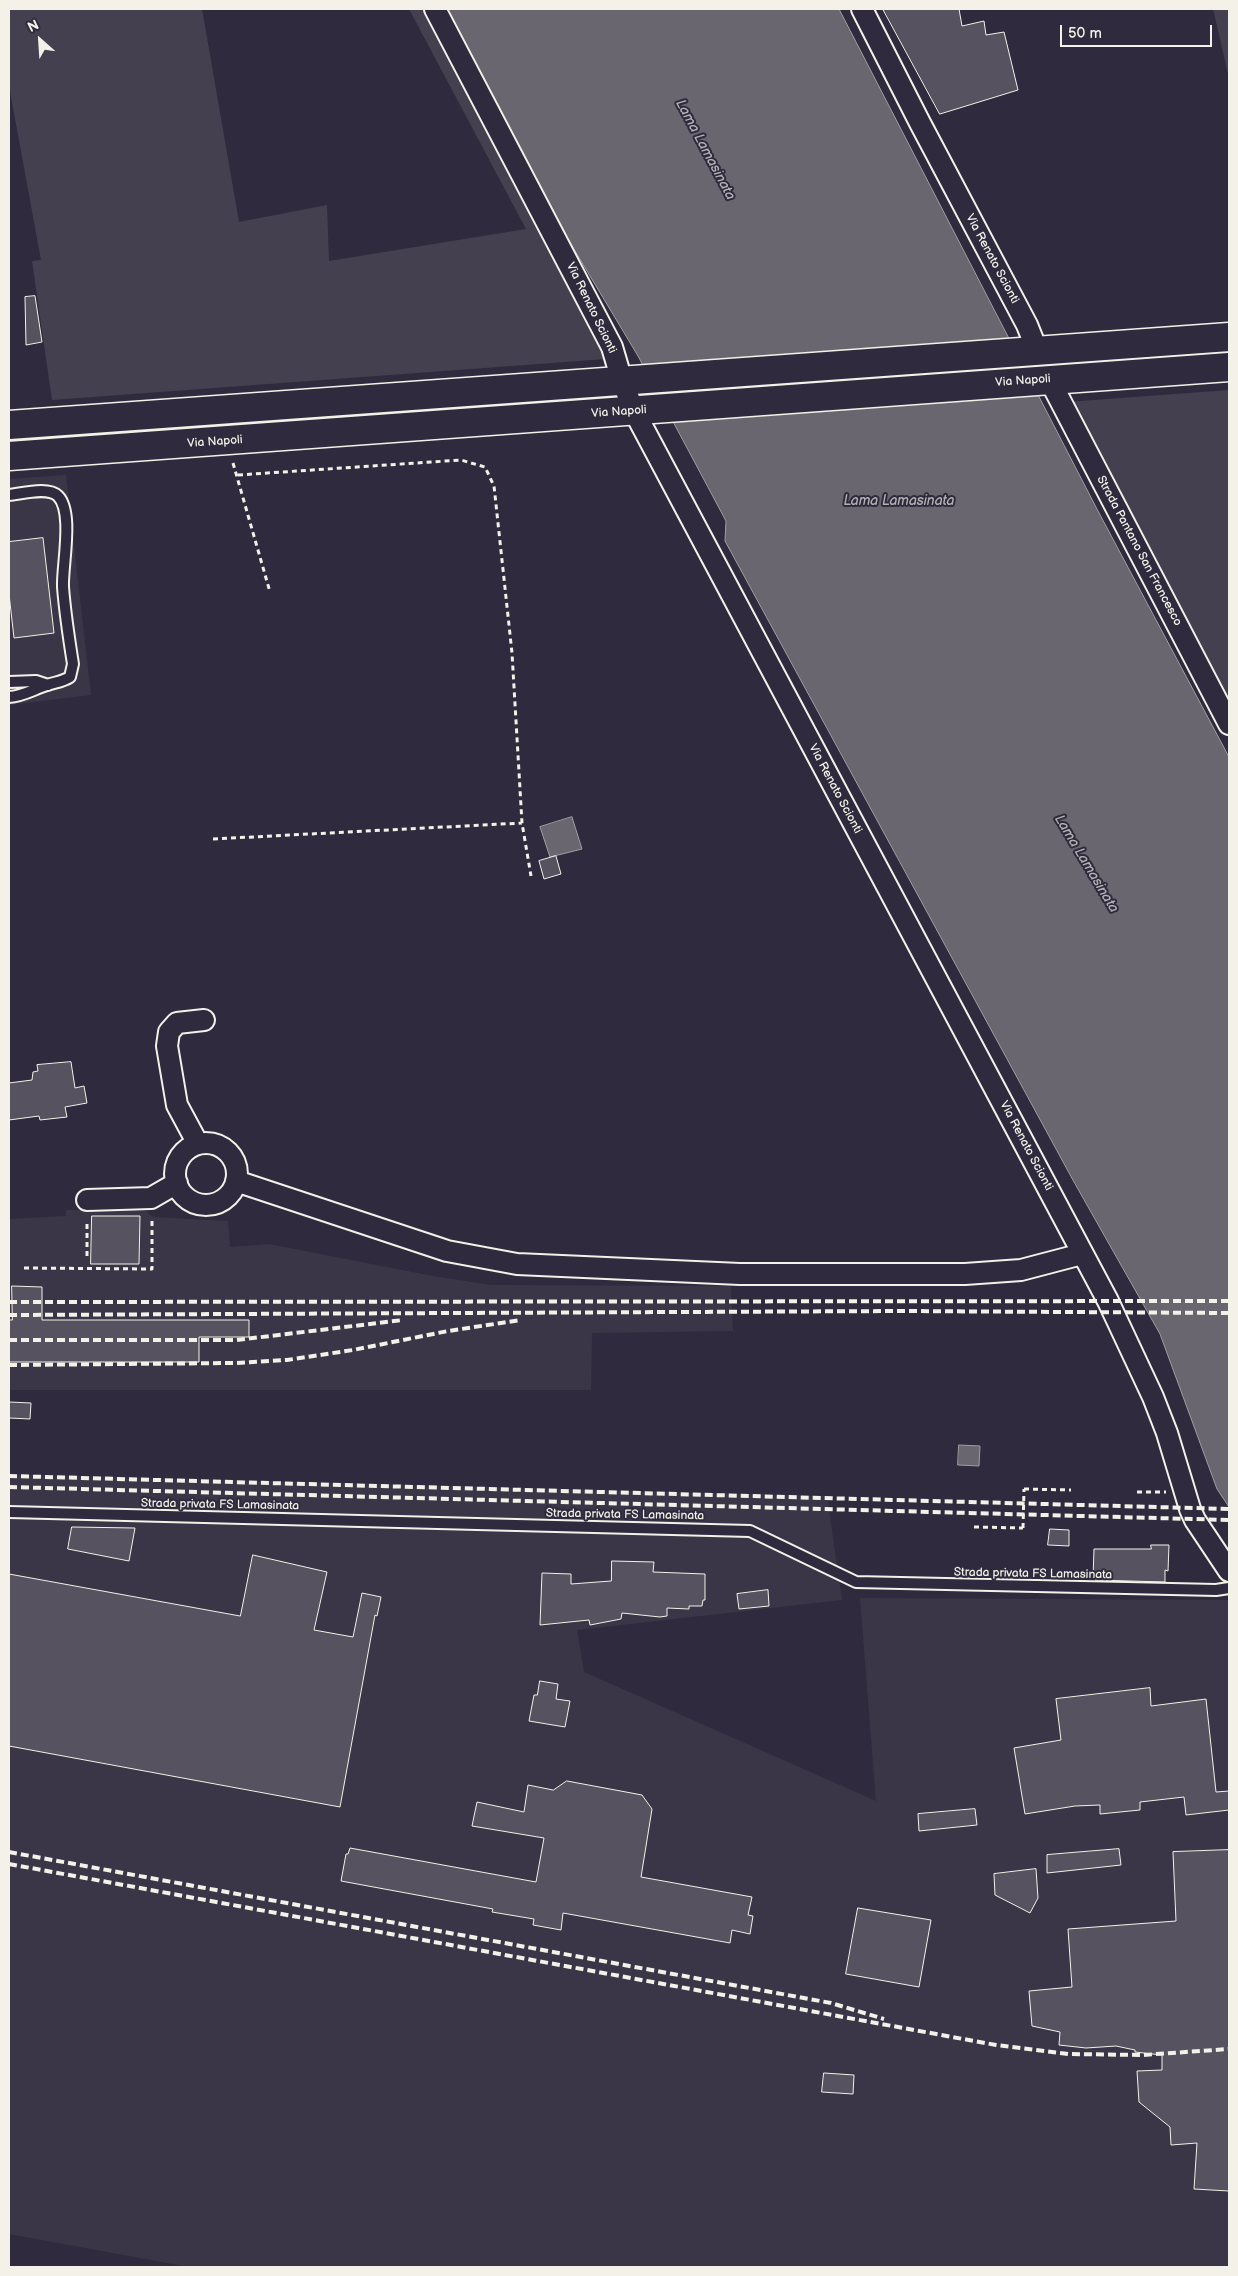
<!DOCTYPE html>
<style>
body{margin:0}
#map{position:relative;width:1238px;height:2276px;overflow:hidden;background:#2f2a3d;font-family:"Balsamiq Sans",sans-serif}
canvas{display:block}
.frame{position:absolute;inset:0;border:10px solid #f4f1e8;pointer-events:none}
.north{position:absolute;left:15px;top:15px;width:50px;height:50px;-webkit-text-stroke:4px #2f2a3d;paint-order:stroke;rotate:334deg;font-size:14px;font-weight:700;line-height:20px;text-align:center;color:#f4f1e8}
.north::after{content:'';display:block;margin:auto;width:18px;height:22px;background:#f4f1e8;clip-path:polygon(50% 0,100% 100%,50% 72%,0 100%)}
.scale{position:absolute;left:1060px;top:25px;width:152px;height:22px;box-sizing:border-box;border:2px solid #f4f1e8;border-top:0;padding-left:6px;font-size:15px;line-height:18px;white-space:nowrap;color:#f4f1e8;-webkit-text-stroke:4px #2f2a3d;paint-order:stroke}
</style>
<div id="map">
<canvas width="1238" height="2276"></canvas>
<div class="frame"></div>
<div class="north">N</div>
<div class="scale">50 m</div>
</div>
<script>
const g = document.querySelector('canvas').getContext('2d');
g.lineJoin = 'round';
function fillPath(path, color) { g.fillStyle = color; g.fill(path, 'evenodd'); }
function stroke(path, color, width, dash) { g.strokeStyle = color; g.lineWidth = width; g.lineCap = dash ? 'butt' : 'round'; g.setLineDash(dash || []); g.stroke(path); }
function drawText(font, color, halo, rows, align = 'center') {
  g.font = font + ' "Balsamiq Sans",sans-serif'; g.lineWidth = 4; g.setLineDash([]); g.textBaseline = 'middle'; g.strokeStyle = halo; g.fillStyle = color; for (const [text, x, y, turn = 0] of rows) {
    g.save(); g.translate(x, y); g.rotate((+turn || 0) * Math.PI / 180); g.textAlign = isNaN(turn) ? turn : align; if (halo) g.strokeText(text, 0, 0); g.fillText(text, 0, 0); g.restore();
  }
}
fillPath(new Path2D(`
 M 66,475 L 91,695 L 9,705 L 9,479 Z
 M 66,1210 L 146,1211 L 153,1217 L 228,1221 L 230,1247 L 269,1244 L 433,1276 L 491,1285 L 731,1286 L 733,1331 L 592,1333 L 591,1390 L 9,1390 L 9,1219 L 66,1216 Z
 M 9,1474 L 827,1496 L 842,1600 L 577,1630 L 584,1672 L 876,1801 L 860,1598 L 1229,1600 L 1229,2267 L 189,2267 L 9,2234 Z`), '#3b3647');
fillPath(new Path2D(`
 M 9,9 L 202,9 L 239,222 L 327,205 L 329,261 L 526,229 L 409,9 L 428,9 L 599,335 L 606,359 L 52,400 L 32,261 L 41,260 L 9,86 Z
 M 1213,9 L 1229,9 L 1229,78 Z
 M 1229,390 L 1229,706 L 1067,402 Z`), '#454050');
const water = new Path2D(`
 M 448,9 L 839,9 L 1098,511 L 1229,757 L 1229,1507 L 1217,1489 L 1160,1334 L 1074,1182 L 725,541 L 726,521 L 638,356 L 572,246 Z
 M 572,817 L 582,849 L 550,857 L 540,827 Z
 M 959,1445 L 980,1446 L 979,1466 L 958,1465 Z`);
fillPath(water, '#6a6670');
stroke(water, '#a19ea0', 1);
const building = new Path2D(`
 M 883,9 L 959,9 L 962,26 L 984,21 L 986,35 L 1004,32 L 1018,90 L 940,114 Z
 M 35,296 L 42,342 L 26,345 L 25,297 Z
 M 43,538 L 54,633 L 14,638 L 9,594 L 9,542 Z
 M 556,856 L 561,874 L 544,879 L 539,861 Z
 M 71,1062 L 75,1088 L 84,1086 L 87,1103 L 65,1107 L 67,1117 L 40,1120 L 39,1116 L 9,1120 L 9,1083 L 32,1080 L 33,1072 L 38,1071 L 37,1065 Z
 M 92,1216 L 140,1216 L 139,1264 L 91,1264 Z
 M 12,1286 L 42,1287 L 42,1320 L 249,1320 L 249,1337 L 199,1337 L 199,1362 L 9,1362 L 9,1320 L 12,1320 Z
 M 9,1402 L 31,1403 L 30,1419 L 9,1418 Z
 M 72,1527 L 135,1528 L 129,1561 L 68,1549 Z
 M 1050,1529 L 1069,1530 L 1069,1546 L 1048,1545 Z
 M 1151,1545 L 1169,1545 L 1168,1571 L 1165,1570 L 1165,1582 L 1095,1580 L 1093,1578 L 1094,1549 L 1151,1549 Z
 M 253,1555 L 327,1572 L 314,1630 L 353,1637 L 362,1593 L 381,1597 L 377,1616 L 375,1615 L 340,1807 L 9,1746 L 9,1574 L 240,1616 Z
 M 612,1561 L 654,1562 L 653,1572 L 705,1574 L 705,1600 L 703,1600 L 702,1606 L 689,1606 L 689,1609 L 667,1608 L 667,1616 L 660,1617 L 622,1613 L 621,1619 L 590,1625 L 589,1620 L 540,1625 L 542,1573 L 571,1574 L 571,1584 L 611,1581 Z
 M 768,1590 L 769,1606 L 739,1609 L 737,1594 Z
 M 540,1681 L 558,1684 L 556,1699 L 570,1701 L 565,1727 L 529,1721 L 534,1695 L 537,1695 Z
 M 1150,1688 L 1151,1706 L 1206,1699 L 1216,1792 L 1229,1791 L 1229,1810 L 1186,1815 L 1184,1797 L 1140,1802 L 1140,1810 L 1100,1814 L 1100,1805 L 1075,1806 L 1025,1814 L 1014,1748 L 1061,1740 L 1056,1699 Z
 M 567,1781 L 642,1795 L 652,1809 L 641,1877 L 752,1897 L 748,1915 L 753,1916 L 750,1934 L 732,1930 L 730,1943 L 563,1913 L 561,1930 L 533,1925 L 534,1919 L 492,1912 L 493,1909 L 341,1881 L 346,1854 L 348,1854 L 350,1848 L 536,1882 L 544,1838 L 472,1826 L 477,1802 L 524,1812 L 528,1785 L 553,1790 Z
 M 975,1809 L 977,1825 L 919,1831 L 918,1814 Z
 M 1119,1849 L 1121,1865 L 1047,1873 L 1047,1855 Z
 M 1229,1850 L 1229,2191 L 1194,2189 L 1197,2143 L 1171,2145 L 1170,2127 L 1139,2102 L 1137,2071 L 1162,2070 L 1162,2055 L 1135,2052 L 1135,2050 L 1116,2046 L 1086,2048 L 1059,2045 L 1060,2032 L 1032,2026 L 1029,1991 L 1072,1987 L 1068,1929 L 1176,1921 L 1173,1852 Z
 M 1036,1869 L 1038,1898 L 1030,1913 L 995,1895 L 994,1874 Z
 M 858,1908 L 931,1920 L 919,1987 L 846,1974 Z
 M 824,2073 L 854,2075 L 853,2094 L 822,2092 Z`);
fillPath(building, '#56525f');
stroke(building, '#f4f1e8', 1);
const service = new Path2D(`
 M 9,495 C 21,494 48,486 58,496 C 74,512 62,566 63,587 C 65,613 69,639 73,664 L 70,677 C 62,682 56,682 47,685 C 34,689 24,696 9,697
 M 9,682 L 36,681 L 48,685
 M 9,1512 L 750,1531 L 856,1582 L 1216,1590 L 1229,1588`);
const minor = new Path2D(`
 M 435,9 L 612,347 L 622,381 L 634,411 L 1108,1301 L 1153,1397 L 1167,1433 L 1190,1509 L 1195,1520 L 1229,1571
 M 862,9 L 920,123 L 1027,325 L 1037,350
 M 1049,379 L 1229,724
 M175 1174a31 31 0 1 1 62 0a31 31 0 1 1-62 0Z
 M 198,1144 L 177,1105 L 167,1046 L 169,1032 L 177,1023 L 204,1020
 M 236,1181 L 447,1251 L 517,1264 L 740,1274 L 965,1274 L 1021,1270 L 1082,1254
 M 87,1200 L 151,1198 L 177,1183`);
const secondary = new Path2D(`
 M 9,425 L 1229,337
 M 9,456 L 1229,367`);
stroke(service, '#f4f1e8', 14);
stroke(minor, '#f4f1e8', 24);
stroke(secondary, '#f4f1e8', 31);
stroke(new Path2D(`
 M 233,463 L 270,592
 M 238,475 L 461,460 L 485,467 L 494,486 L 512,653 L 522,823 L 531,876
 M 213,839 L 522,823
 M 87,1256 L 87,1223
 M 24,1268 L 152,1269 L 152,1218
 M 1024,1489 L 1071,1490
 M 1137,1492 L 1166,1492
 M 974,1527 L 1023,1528`), '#f4f1e8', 3, [5, 4]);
stroke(service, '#2f2a3d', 10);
stroke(minor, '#2f2a3d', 20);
stroke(secondary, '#2f2a3d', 28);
stroke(new Path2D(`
 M 9,1302 L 1229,1301
 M 9,1315 L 902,1311 L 1229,1313
 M 9,1340 L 237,1340 L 403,1320
 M 9,1365 L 235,1363 L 287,1360 L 353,1350 L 448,1331 L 521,1320
 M 9,1476 L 1229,1509
 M 9,1487 L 1229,1520
 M 9,1852 L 831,2003 L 884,2019
 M 9,1864 L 996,2045 L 1068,2054 L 1143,2055 L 1229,2049`), '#f4f1e8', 4, [8, 4]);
stroke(new Path2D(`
 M 1023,1528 L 1024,1489`), '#f4f1e8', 3, [5, 4]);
drawText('12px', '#f4f1e8', '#2f2a3d', [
 ["Via Renato Scionti",992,259,62],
 ["Via Renato Scionti",591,308,64],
 ["Via Napoli",1023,381,-4],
 ["Via Napoli",619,412,-4],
 ["Via Napoli",215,442,-4],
 ["Strada Pantano San Francesco",1139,551,62],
 ["Via Renato Scionti",835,789,62],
 ["Via Renato Scionti",1026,1146,62],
 ["Strada privata FS Lamasinata",220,1505,1],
 ["Strada privata FS Lamasinata",625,1515,1],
 ["Strada privata FS Lamasinata",1033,1574,1]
]);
drawText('italic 14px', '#b6b2b2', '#2f2a3d', [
 ["Lama Lamasinata",705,150,62],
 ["Lama Lamasinata",899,501],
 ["Lama Lamasinata",1086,864,59]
]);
</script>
